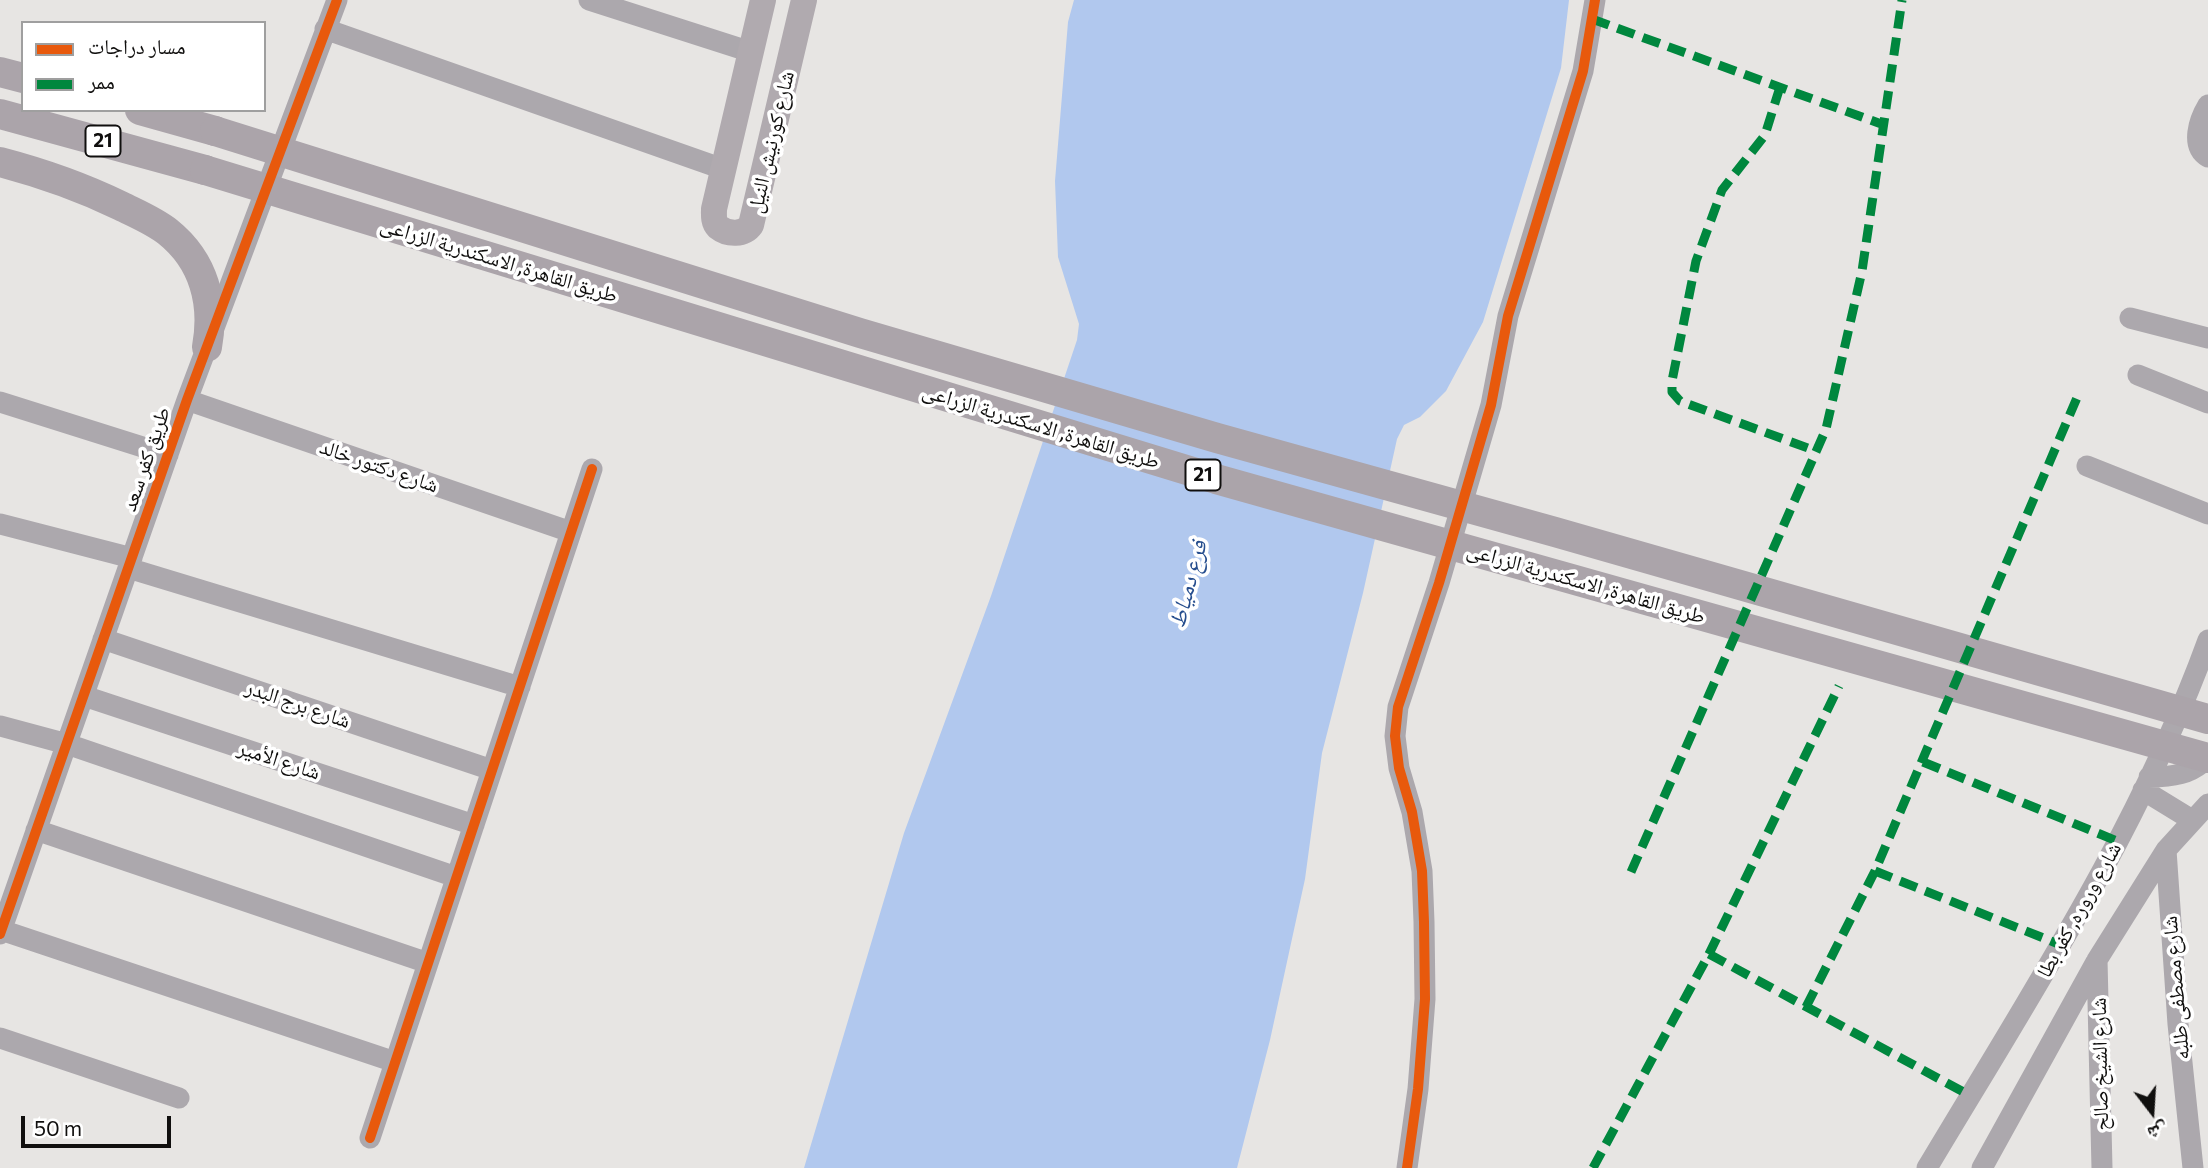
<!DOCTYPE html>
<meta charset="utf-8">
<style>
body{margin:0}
#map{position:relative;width:2208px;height:1168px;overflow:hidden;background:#e7e5e3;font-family:Commissioner,"Noto Naskh Arabic",sans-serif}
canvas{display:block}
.legend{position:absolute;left:21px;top:21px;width:245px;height:91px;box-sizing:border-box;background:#fff;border:2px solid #9f9f9f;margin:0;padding:9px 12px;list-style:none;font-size:21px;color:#100f0e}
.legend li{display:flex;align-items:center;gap:14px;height:35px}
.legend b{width:35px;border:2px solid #9f9f9f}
.north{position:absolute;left:2117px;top:1077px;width:70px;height:70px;-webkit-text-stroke:5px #fff;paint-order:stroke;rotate:163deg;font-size:19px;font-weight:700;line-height:28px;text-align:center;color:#100f0e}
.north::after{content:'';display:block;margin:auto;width:24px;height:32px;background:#100f0e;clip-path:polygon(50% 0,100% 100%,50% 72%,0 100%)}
.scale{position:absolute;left:21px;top:1116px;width:150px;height:32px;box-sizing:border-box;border:4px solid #100f0e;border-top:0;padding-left:9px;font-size:21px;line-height:24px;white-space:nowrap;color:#100f0e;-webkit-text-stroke:5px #fff;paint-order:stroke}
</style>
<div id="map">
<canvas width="2208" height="1168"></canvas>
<ul class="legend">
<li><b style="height:9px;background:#e8590c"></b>مسار دراجات</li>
<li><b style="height:9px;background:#00873e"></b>ممر</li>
</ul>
<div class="north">ش</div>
<div class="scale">50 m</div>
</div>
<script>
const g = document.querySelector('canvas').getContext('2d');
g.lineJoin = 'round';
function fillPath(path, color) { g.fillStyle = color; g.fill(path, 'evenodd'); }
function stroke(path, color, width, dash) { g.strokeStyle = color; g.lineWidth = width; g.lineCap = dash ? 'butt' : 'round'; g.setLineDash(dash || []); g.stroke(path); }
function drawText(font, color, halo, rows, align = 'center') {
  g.font = font + ' Commissioner,"Noto Naskh Arabic",sans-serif'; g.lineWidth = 7; g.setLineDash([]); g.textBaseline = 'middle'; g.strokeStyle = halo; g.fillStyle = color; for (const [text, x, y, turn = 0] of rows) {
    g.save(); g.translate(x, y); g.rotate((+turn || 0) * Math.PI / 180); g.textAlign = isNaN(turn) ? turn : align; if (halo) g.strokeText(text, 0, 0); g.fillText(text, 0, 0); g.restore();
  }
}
fillPath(new Path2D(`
 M 1074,0 L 1569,0 L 1561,68 L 1483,322 L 1446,391 L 1420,417 L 1404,425 L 1397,439 L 1363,593 L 1322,753 L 1305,879 L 1270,1040 L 1237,1168 L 804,1168 L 904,833 L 991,596 L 1077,340 L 1079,324 L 1058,257 L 1055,181 L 1068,22 Z`), '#b1c8ee');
stroke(new Path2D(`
 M 589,0 L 751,52
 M 325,29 L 723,169
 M 2208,105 C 2199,120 2190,146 2208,157
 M 2130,318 L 2208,338
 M 2138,375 L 2208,403
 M 187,400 L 571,532
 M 0,402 L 168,455
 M 2087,466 L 2208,514
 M 0,524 L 132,558
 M 128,568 L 520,687
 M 103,639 L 492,770
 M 84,696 L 474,825
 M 0,726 L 67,744 L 456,877
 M 2149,777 C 2171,777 2192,775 2208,757
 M 2143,790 L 2192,820
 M 36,830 L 428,963
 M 2166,850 L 2178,1024 L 2193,1168
 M 1,930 L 395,1062
 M 0,934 L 187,400 L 337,0
 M 2097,960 L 2102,1168
 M 0,1038 L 179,1098
 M 370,1138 L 592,469
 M 1407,1168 L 1418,1089 L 1425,999 L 1424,922 L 1422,871 L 1412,812 L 1399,768 L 1395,736 L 1398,707 L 1439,583 L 1491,405 L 1508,316 L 1583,71 L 1595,0
 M 1927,1168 C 2029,997 2140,828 2208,640
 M 1982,1168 L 2097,960 L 2166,850 L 2208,804`), '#aca8ad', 21);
stroke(new Path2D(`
 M 763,0 L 714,209 C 714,214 713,222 718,227 C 728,235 744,235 751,225 L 804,0`), '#b0aaaf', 26);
stroke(new Path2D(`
 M 0,72 L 23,78
 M 140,110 L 215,131
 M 0,114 L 205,170
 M 0,162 C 42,173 82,187 121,206 C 137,214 154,221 168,232 C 204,261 215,303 207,347`), '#aba4aa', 30);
stroke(new Path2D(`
 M 215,131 L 860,333 L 1217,438 L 1555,532 L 2208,719
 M 205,170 L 1216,479 L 2208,758`), '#aba4aa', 30);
stroke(new Path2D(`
 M 1592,19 L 1884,125
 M 1780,87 L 1765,135 L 1722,190 L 1696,261 L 1672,381 L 1672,392 L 1680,401 L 1816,451
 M 1923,762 L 2117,841
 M 1875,871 L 2061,945
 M 1631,872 L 1826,429 L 1862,271 L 1902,0
 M 1709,954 L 1969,1095
 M 1806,1007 L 1875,871 L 2079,393
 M 1593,1168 L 1709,954 L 1839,686`), '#00873e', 9, [18, 9]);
stroke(new Path2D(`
 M 0,934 L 187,400 L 337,0
 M 370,1138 L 592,469
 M 1407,1168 L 1418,1089 L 1425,999 L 1424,922 L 1422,871 L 1412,812 L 1399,768 L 1395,736 L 1398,707 L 1439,583 L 1491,405 L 1508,316 L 1583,71 L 1595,0`), '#e8590c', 10);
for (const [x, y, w] of [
 [103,141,35],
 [1203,475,35]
]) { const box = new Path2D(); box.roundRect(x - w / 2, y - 15.5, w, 31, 5); g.fillStyle = '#fff'; g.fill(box); stroke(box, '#100f0e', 2); }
drawText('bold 19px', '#100f0e', null, [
 ["21",103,141],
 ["21",1203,475]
]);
drawText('21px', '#100f0e', '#fff', [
 ["شارع كورنيش النيل",771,142,-77],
 ["طريق القاهرة, الاسكندرية الزراعى",499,260,17],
 ["طريق القاهرة, الاسكندرية الزراعى",1041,426,17],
 ["طريق كفر سعد",146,459,-71],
 ["شارع دكتور خالد",379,466,19],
 ["طريق القاهرة, الاسكندرية الزراعى",1586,583,16],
 ["شارع برج البدر",298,704,19],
 ["شارع الأمير",279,760,18],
 ["شارع وروره, كفر بطا",2079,910,-61],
 ["شارع مصطفى طلبه",2176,988,-95],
 ["شارع الشيخ صالح",2100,1064,-91]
]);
drawText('italic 23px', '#264e8e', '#fff', [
 ["فرع دمياط",1188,584,-75]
]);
</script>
